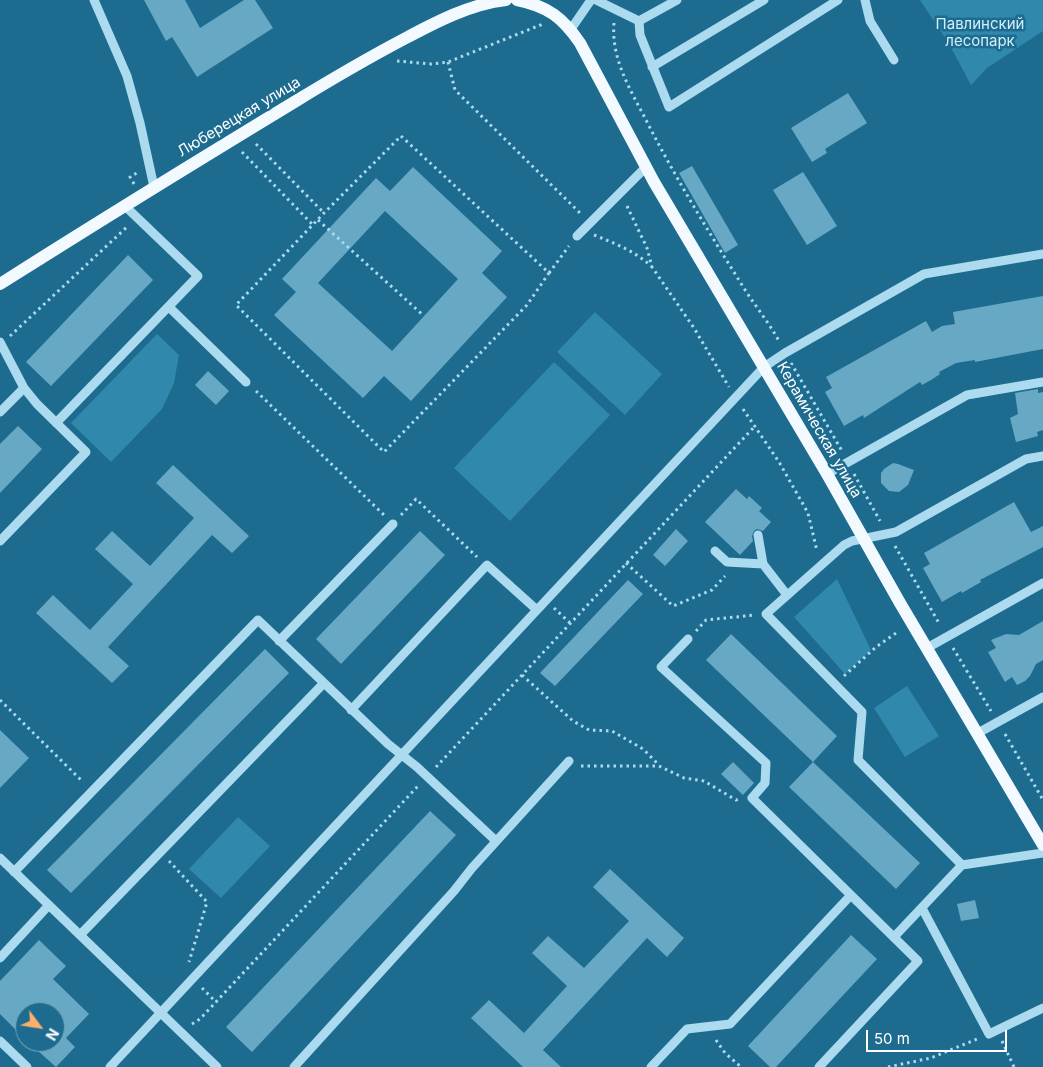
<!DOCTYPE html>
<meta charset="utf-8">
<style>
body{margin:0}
#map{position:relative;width:1043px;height:1067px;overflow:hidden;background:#1d6c90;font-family:Inter,sans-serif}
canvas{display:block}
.north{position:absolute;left:15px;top:1002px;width:50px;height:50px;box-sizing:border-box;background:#1d6c90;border:1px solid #77a7bc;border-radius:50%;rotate:121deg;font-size:14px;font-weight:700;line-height:20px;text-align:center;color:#fff}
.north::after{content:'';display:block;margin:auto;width:18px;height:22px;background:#fdae6a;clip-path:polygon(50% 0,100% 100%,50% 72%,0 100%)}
.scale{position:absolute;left:866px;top:1030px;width:141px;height:22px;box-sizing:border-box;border:2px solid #fff;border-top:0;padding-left:6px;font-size:15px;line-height:18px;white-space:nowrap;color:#fff;-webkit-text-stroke:4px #1d6c90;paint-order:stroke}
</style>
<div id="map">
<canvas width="1043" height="1067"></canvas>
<div class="north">N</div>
<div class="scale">50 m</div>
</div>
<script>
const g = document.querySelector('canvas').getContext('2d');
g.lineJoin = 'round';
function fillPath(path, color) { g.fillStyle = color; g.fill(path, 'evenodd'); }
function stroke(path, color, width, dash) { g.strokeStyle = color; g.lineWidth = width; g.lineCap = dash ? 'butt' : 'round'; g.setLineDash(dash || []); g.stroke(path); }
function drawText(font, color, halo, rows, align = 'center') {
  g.font = font + ' Inter,sans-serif'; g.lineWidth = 5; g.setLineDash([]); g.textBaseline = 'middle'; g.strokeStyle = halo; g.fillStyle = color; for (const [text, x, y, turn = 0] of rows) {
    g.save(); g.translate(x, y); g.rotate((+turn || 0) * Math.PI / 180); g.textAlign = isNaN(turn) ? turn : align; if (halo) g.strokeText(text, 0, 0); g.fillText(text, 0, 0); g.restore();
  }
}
fillPath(new Path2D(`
 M 920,0 L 1043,0 L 1043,31 L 987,68 L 971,85 L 948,42 Z
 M 595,312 L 662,374 L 625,415 L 557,352 Z
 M 157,334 L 179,355 L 174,383 L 162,409 L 111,462 L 71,423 Z
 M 554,362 L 610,415 L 510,521 L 454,468 Z
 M 837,579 L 871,650 L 845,674 L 794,617 Z
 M 907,686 L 939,736 L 905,757 L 874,708 Z
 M 238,817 L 270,846 L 221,898 L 189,869 Z`), '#3088ad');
fillPath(new Path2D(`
 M 144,0 L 185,0 L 200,28 L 244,0 L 255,0 L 273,28 L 197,77 L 172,37 L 166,41 Z
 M 848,93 L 867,123 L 825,149 L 827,153 L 812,162 L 791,128 Z
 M 692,166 L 738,245 L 725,253 L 679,173 Z
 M 413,167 L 502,251 L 482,273 L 507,297 L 411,401 L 384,376 L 363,398 L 274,315 L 296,292 L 282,279 L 376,178 L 390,191 ZM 385,211 L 458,279 L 392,351 L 318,283 Z
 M 803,172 L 837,226 L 807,245 L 773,190 Z
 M 128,255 L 153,280 L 51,386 L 26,362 Z
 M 1043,296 L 1043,349 L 975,362 L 975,360 L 956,363 L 939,372 L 940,374 L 931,380 L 922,385 L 920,382 L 864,418 L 863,415 L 844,426 L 825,392 L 832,388 L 826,377 L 926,321 L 932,332 L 942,326 L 955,324 L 953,312 Z
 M 208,371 L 229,391 L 216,405 L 195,385 Z
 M 1038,389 L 1038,393 L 1043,392 L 1043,430 L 1037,432 L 1038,436 L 1016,442 L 1010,418 L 1018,414 L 1015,393 Z
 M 18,426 L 42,449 L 0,493 L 0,444 Z
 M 893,463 L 898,464 L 914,470 L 908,485 L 899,492 L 889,491 L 881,483 L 881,473 L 884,469 Z
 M 173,465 L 249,536 L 232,553 L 212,535 L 108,647 L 129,666 L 112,683 L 36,613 L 53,595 L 90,630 L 133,584 L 95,549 L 112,531 L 150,566 L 194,518 L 156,483 Z
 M 736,489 L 747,499 L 749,496 L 762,508 L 759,511 L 771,522 L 763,531 L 757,529 L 754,531 L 752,536 L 753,541 L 740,555 L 705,522 Z
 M 1014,502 L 1031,532 L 1043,526 L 1043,547 L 980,580 L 981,582 L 962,593 L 961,591 L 942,602 L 923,568 L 930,564 L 924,553 Z
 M 676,529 L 688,541 L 665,566 L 653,555 Z
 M 420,531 L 445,555 L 341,664 L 316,639 Z
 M 628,580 L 643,594 L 555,686 L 540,673 Z
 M 1043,621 L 1043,660 L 1036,664 L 1030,676 L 1025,681 L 1017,685 L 1012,677 L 1005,682 L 988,652 L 996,648 L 991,640 L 1006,634 L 1019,635 Z
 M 731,634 L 837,736 L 813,762 L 706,660 Z
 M 265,649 L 289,673 L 71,893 L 47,870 Z
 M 0,730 L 29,758 L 0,788 Z
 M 733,762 L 754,783 L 743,795 L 721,774 Z
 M 813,762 L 920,863 L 896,889 L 789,787 Z
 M 430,811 L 456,835 L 252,1052 L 226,1027 Z
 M 610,869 L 684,938 L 667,957 L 647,938 L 543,1050 L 561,1067 L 523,1067 L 471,1018 L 489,1000 L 524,1033 L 567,986 L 532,953 L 548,936 L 584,968 L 629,921 L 593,887 Z
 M 975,900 L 979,918 L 961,921 L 957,904 Z
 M 851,935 L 877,959 L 776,1067 L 770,1067 L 748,1046 Z
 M 39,940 L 66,966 L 53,979 L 89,1014 L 66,1038 L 75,1047 L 56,1067 L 28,1042 L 55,1042 L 55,1012 L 25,1012 L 25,1039 L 0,1014 L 0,981 Z`), '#67a8c4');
stroke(new Path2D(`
 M 614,23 C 611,59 630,89 646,120 C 675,177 708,231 742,285 C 754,305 769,322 780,343
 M 397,61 L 431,64 L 448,62 L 543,24
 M 448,62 L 455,90 L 582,215
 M 401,136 L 549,273 L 527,305 L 384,452 L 236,305 L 324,213 Z
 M 256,144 L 324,213
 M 242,152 L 313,225
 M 134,184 L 130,177 L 137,173
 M 627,206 L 647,248 L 652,267 L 694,328 L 729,387
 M 318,220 L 424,316
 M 594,235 C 616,244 635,251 652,267
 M 549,273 L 569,246
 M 10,336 L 128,226
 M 791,363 L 842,451
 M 256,391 L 384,515
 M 743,409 L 779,462 L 808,513 L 817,551
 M 854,474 L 880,521
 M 401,515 L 416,499 L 477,557
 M 895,546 L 940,625
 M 626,563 L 673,606 L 712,590 L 725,576
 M 554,608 L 570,623
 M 696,631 L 706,620 L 755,615
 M 953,648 L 991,711
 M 522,675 L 573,721 L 589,730 L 612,731 L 643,749 L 659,765
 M 844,676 L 876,647 L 899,631
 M 0,700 L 83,782
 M 1005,734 L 1043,800
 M 581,766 L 659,766 L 684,778 L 704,781 L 736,800 L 739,799
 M 436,767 L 755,426
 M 169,861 L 207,902 L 189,962
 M 202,988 L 216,1002
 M 192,1024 L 200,1019 L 418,786
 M 716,1040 L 725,1053 L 741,1067
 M 1002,1041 L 1014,1067
 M 888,1067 L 931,1058 L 977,1039`), '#acdaee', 3, [2.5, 4]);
stroke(new Path2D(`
 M 94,0 L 127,76 L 140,123 L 154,187
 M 596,0 L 639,21 L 677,0
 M 865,0 L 870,21 L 894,60
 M 639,21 L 640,35 L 669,107 L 838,0
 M 571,29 L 591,0
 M 652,67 L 764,0
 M 577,236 L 646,167
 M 169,307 L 246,382
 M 0,342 L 24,388 L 37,404 L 86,452 L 0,541
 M 0,412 L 24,388
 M 56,423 L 198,276 L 125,206
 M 827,474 L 967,395 L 1043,382
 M 758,535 L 763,564 L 787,595
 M 715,551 L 727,562 L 763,564
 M 688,639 L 661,667 L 766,763 L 765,783 L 752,798 L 918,961 L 819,1067
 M 279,641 L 393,524
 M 927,648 L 1043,583
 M 351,710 L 487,565 L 537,610
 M 978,733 L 1043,697
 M 0,858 L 217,1067
 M 962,865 L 858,760 L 862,712 L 766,614 L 844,545 L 852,541 L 896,532 L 1026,459 L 1043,456
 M 14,872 L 258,620 L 388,744 L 417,767 L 496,841
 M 922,908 L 989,1034 L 1043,1008
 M 80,935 L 323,684
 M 894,937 L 962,865 L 1043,853
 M 0,958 L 49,905
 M 0,1041 L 27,1067
 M 110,1067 L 764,367 L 785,353 L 924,274 L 1043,254
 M 294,1067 L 454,891 L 472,868 L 569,761
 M 651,1067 L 687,1029 L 730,1024 L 851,895`), '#acdaee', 9);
stroke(new Path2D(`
 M 517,0 C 548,6 563,18 580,43 L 654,182 L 827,474 L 900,603 L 1043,845
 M 0,284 C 98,222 197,161 296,101 C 332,79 368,58 404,39 C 436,22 470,4 506,0`), '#f3faff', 12);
drawText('15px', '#d2eefa', '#1d6c90', [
 ["Павлинский",980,24],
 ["лесопарк",980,41]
]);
drawText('15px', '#fff', '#1d6c90', [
 ["Люберецкая улица",239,117,-31],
 ["Керамическая улица",819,430,60]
]);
</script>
